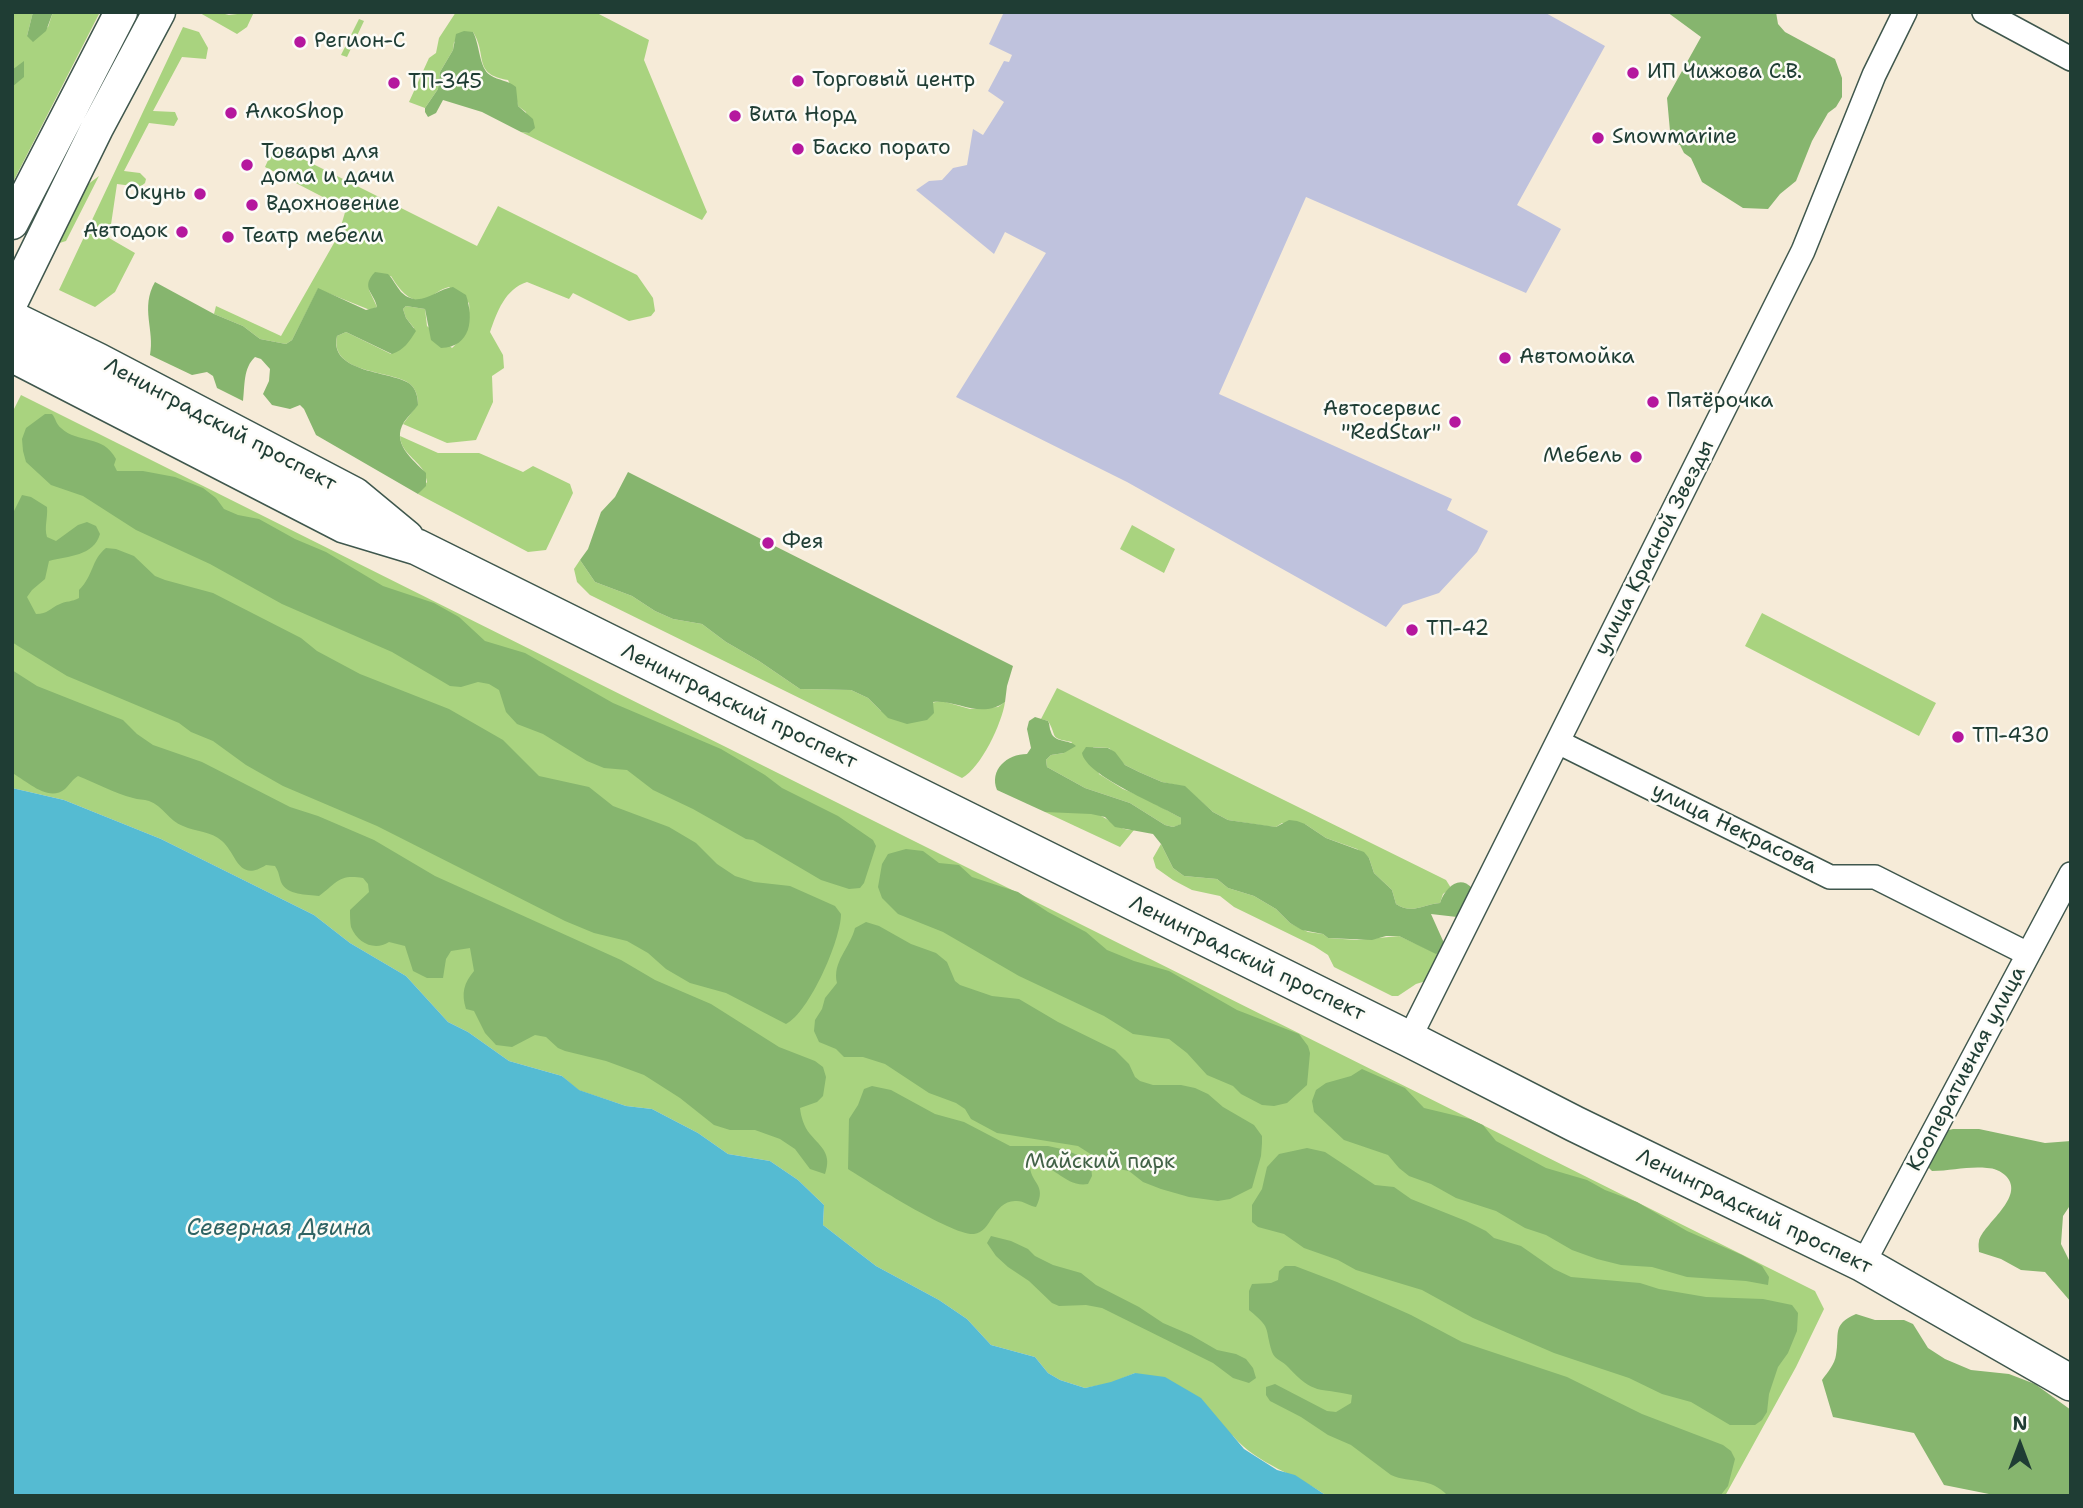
<!DOCTYPE html>
<meta charset="utf-8">
<style>
body{margin:0}
#map{position:relative;width:2083px;height:1508px;overflow:hidden;background:#f6ebd8;font-family:"Shantell Sans",sans-serif}
canvas{display:block}
.frame{position:absolute;inset:0;border:14px solid #1f3d34;pointer-events:none}
.north{position:absolute;left:1985px;top:1410px;width:70px;height:70px;-webkit-text-stroke:5px #fdfcf7;paint-order:stroke;rotate:0deg;font-size:19px;font-weight:700;line-height:28px;text-align:center;color:#1f3d34}
.north::after{content:'';display:block;margin:auto;width:24px;height:32px;background:#1f3d34;clip-path:polygon(50% 0,100% 100%,50% 72%,0 100%)}
</style>
<div id="map">
<canvas width="2083" height="1508"></canvas>
<div class="frame"></div>
<div class="north">N</div>
</div>
<script>
const g = document.querySelector('canvas').getContext('2d');
g.lineJoin = 'round';
function fillPath(path, color) { g.fillStyle = color; g.fill(path, 'evenodd'); }
function stroke(path, color, width, dash) { g.strokeStyle = color; g.lineWidth = width; g.lineCap = dash ? 'butt' : 'round'; g.setLineDash(dash || []); g.stroke(path); }
function drawText(font, color, halo, rows, align = 'center') {
  g.font = font + ' "Shantell Sans",sans-serif'; g.lineWidth = 5; g.setLineDash([]); g.textBaseline = 'middle'; g.strokeStyle = halo; g.fillStyle = color; for (const [text, x, y, turn = 0] of rows) {
    g.save(); g.translate(x, y); g.rotate((+turn || 0) * Math.PI / 180); g.textAlign = isNaN(turn) ? turn : align; if (halo) g.strokeText(text, 0, 0); g.fillText(text, 0, 0); g.restore();
  }
}
fillPath(new Path2D(`
 M 1004,12 L 1544,12 L 1605,46 L 1517,205 L 1561,229 L 1526,293 L 1306,197 L 1219,394 L 1452,499 L 1447,510 L 1488,531 L 1477,552 L 1439,593 L 1403,605 L 1386,627 L 1127,482 L 956,397 L 1046,253 L 1005,232 L 994,254 L 916,190 L 929,181 L 942,180 L 953,168 L 967,165 L 973,129 L 983,135 L 1004,102 L 988,91 L 1004,61 L 1009,62 L 1012,55 L 989,44 Z`), '#bfc2dd');
fillPath(new Path2D(`
 M 12,12 L 33,12 L 27,36 L 48,27 L 53,12 L 100,12 L 12,184 Z
 M 217,12 L 229,15 L 254,12 L 247,27 L 237,34 L 200,13 Z
 M 456,12 L 595,12 L 649,40 L 644,60 L 707,212 L 702,220 L 521,132 L 529,133 L 526,112 L 518,106 L 516,97 L 508,80 C 472,74 488,56 473,32 L 454,42 L 453,50 L 440,72 L 438,89 L 425,108 L 409,102 L 429,58 L 436,53 L 439,38 Z
 M 359,19 L 364,21 L 347,57 L 341,55 Z
 M 183,27 L 199,32 L 208,48 L 206,59 L 182,57 L 153,111 L 175,112 L 178,119 L 174,126 L 149,123 L 124,171 L 140,173 L 146,179 L 145,183 L 140,187 L 117,184 L 109,238 L 135,253 L 115,292 L 95,307 L 59,290 Z
 M 275,145 L 477,246 L 498,206 L 637,275 L 653,298 L 655,311 L 651,316 L 629,321 L 573,293 L 569,299 L 527,282 C 505,289 497,312 490,332 L 503,355 L 504,368 L 492,376 L 493,402 L 476,440 L 447,443 L 403,424 L 418,404 C 418,397 416,389 410,384 C 394,370 329,375 337,336 L 346,332 L 391,354 L 414,328 L 406,318 L 403,309 L 406,306 L 425,309 L 427,326 L 452,348 C 463,339 471,318 469,303 L 449,287 C 440,289 436,294 428,298 C 411,306 399,289 391,276 L 369,290 L 377,307 L 370,310 L 318,289 L 292,340 L 286,344 L 260,339 L 243,326 L 214,314 L 216,306 L 281,336 L 338,236 L 346,209 L 265,167 Z
 M 99,176 L 66,241 L 53,245 L 79,191 Z
 M 21,395 L 1815,1291 L 1824,1309 L 1796,1367 L 1725,1496 L 1327,1496 C 1296,1474 1258,1465 1233,1436 L 1135,1373 L 1111,1383 L 1085,1388 L 1060,1380 L 1048,1373 L 1035,1357 L 991,1345 L 967,1319 L 939,1300 L 876,1266 L 823,1225 L 824,1205 L 798,1180 L 770,1161 L 728,1154 L 698,1133 L 652,1109 L 626,1106 L 578,1090 L 562,1076 L 509,1061 L 468,1032 L 448,1022 L 406,976 L 350,943 L 314,915 L 161,839 L 64,800 L 12,788 L 12,413 Z
 M 400,436 L 438,453 L 479,453 L 523,472 L 533,466 L 570,484 L 573,493 L 546,550 L 528,552 L 418,494 L 427,482 C 426,478 425,473 423,470 C 415,458 401,452 400,436 Z
 M 1132,525 L 1175,549 L 1164,573 L 1120,549 Z
 M 580,560 L 595,582 L 632,596 L 655,611 L 673,619 L 702,624 L 726,642 L 759,661 L 800,689 L 851,690 L 868,698 L 881,711 L 942,701 L 970,709 L 998,707 L 1005,702 C 1002,723 981,768 962,778 L 590,595 L 577,582 L 574,569 Z
 M 1762,613 L 1936,703 L 1919,736 L 1745,646 Z
 M 1057,688 L 1446,880 L 1451,888 L 1443,894 L 1440,903 C 1423,904 1412,915 1396,904 L 1392,890 L 1374,873 L 1369,858 L 1357,849 L 1326,838 L 1305,824 L 1282,823 L 1276,827 L 1266,826 L 1228,820 L 1213,812 L 1185,787 L 1162,782 L 1139,772 L 1125,765 L 1109,748 L 1093,747 L 1099,774 L 1123,789 L 1141,796 L 1181,818 L 1182,824 L 1173,827 L 1165,825 L 1130,803 L 1085,788 L 1047,767 L 1046,760 L 1051,755 L 1064,753 L 1072,742 C 1048,738 1058,737 1048,721 L 1041,719 Z
 M 1045,812 C 1063,812 1086,808 1103,817 C 1113,822 1121,831 1134,830 L 1120,847 Z
 M 1161,844 L 1173,868 L 1184,876 L 1217,879 L 1228,888 L 1254,896 L 1276,909 L 1290,923 L 1308,932 L 1323,934 L 1328,938 L 1357,940 L 1399,936 L 1436,953 L 1442,950 L 1426,981 L 1416,984 L 1398,996 L 1392,996 L 1334,967 L 1328,955 L 1314,946 L 1234,907 L 1220,896 L 1192,890 L 1173,880 L 1156,868 L 1153,858 Z`), '#a9d37f');
fillPath(new Path2D(`
 M 33,12 L 53,12 L 46,31 L 33,42 L 27,36 Z
 M 1667,12 L 1776,12 L 1778,24 L 1785,32 L 1835,59 L 1842,78 L 1842,97 L 1836,107 L 1828,113 L 1812,141 L 1796,181 L 1780,194 L 1768,209 L 1743,208 L 1702,182 L 1691,158 L 1684,153 L 1680,145 L 1671,142 L 1667,98 L 1701,37 Z
 M 464,31 L 473,32 C 480,45 479,68 490,75 C 499,81 508,80 516,87 L 518,106 L 533,119 L 535,128 L 529,133 L 521,132 L 482,112 L 443,100 L 436,113 L 428,117 L 425,112 L 425,108 L 438,89 L 440,72 L 453,50 L 456,34 Z
 M 24,61 L 24,77 L 12,87 L 12,70 Z
 M 375,272 L 388,274 C 393,279 396,286 401,292 C 420,310 435,289 453,287 L 466,295 C 474,319 471,347 441,348 L 431,340 L 425,309 L 406,306 L 403,309 L 406,318 L 416,331 C 409,342 404,350 392,354 L 346,332 L 337,336 C 328,374 394,371 410,384 C 416,389 418,397 418,405 C 414,411 408,416 404,422 C 391,443 412,459 426,473 L 426,486 L 418,494 L 316,435 L 304,409 L 300,405 L 290,409 L 272,405 L 263,394 L 269,381 L 270,369 L 261,359 L 255,357 C 243,368 245,386 243,401 L 217,388 L 213,376 L 207,372 L 192,375 L 150,355 C 155,330 140,308 155,282 L 214,314 L 243,326 L 260,339 L 286,344 L 292,340 L 318,288 L 366,310 L 377,307 C 374,292 360,288 375,272 Z
 M 45,414 L 52,414 C 56,419 56,424 61,428 C 78,444 103,434 116,459 L 114,465 L 117,471 L 143,471 L 175,477 L 203,488 L 216,498 L 224,509 L 238,515 L 259,519 L 295,539 L 326,552 L 383,586 L 434,603 L 459,617 L 485,641 L 525,653 L 613,703 L 721,749 L 765,775 L 782,788 L 838,816 L 873,840 L 876,846 L 864,883 L 860,888 L 849,889 L 821,880 L 753,840 L 746,839 L 693,809 L 653,790 L 627,770 L 604,768 L 587,761 L 543,734 L 517,724 L 506,712 L 499,690 L 489,684 L 478,682 L 461,687 L 450,686 L 392,652 L 282,604 L 210,564 L 136,530 L 83,496 L 51,485 L 26,462 L 23,451 L 22,439 L 26,428 Z
 M 628,472 L 1013,666 L 1007,686 L 1005,702 C 980,720 957,699 933,702 L 934,713 L 927,720 L 907,724 L 888,718 L 868,698 L 851,690 L 800,689 L 759,661 L 726,642 L 702,624 L 673,619 L 655,611 L 632,596 L 595,582 L 580,560 L 588,549 L 601,512 L 615,497 Z
 M 22,495 L 31,497 L 47,507 C 48,518 44,527 47,537 L 56,541 L 78,525 L 87,522 L 96,526 L 100,534 C 94,556 68,556 49,561 L 45,579 L 32,590 L 27,597 L 36,614 C 48,614 50,608 60,604 C 66,601 72,602 79,598 L 79,590 C 94,575 91,560 106,548 L 116,549 L 134,556 L 155,576 L 165,580 L 213,593 L 301,638 L 317,651 L 360,674 L 449,709 L 503,740 L 539,776 L 589,787 L 613,806 L 669,827 L 696,843 L 717,864 L 735,876 L 754,882 L 790,886 L 835,906 L 841,914 C 841,940 809,1013 786,1024 L 726,993 L 690,983 L 666,969 L 648,953 L 627,941 L 594,933 L 565,921 L 377,826 L 283,786 L 246,765 L 213,741 L 191,732 L 179,723 L 67,676 L 18,646 L 12,642 L 12,515 Z
 M 12,670 L 37,686 L 123,720 L 137,734 L 153,745 L 202,762 L 290,807 L 318,816 L 374,840 L 435,876 L 621,960 L 655,980 L 711,1004 L 779,1047 L 815,1061 L 823,1067 L 826,1077 L 823,1096 L 817,1102 L 800,1108 C 801,1117 804,1127 810,1134 C 822,1148 832,1154 825,1174 L 810,1169 L 795,1149 L 780,1139 L 755,1130 L 730,1130 L 714,1125 L 680,1098 L 644,1075 L 606,1061 L 565,1051 L 558,1048 L 546,1037 L 535,1035 L 512,1047 L 496,1045 L 485,1033 L 474,1011 L 466,1009 C 461,993 464,983 474,971 L 470,948 L 451,951 L 446,959 L 443,978 L 427,978 L 413,971 L 405,946 L 389,942 C 375,951 358,944 351,927 C 350,922 350,915 350,910 L 369,892 L 368,884 L 363,878 C 338,874 337,883 319,896 C 307,894 287,896 281,882 C 279,876 279,872 275,866 L 266,865 C 238,883 237,854 222,841 C 211,831 196,832 183,826 C 169,821 163,806 149,801 C 144,799 138,800 133,798 C 114,793 96,783 78,776 C 72,780 70,784 65,789 C 48,803 26,780 12,773 Z
 M 1035,717 L 1048,721 C 1050,724 1049,728 1051,732 C 1054,743 1069,739 1076,746 L 1064,753 L 1051,755 L 1046,760 L 1047,767 L 1085,788 L 1130,803 L 1165,825 L 1173,827 L 1181,824 L 1181,818 C 1160,805 1086,776 1082,753 L 1086,747 L 1108,748 L 1115,752 L 1125,765 L 1139,772 L 1162,782 L 1185,786 L 1213,812 L 1228,820 L 1276,827 L 1289,820 L 1297,821 L 1305,824 L 1326,838 L 1364,852 L 1369,858 L 1374,873 L 1392,890 L 1396,904 C 1412,915 1423,904 1440,903 C 1445,888 1459,874 1472,888 L 1463,913 L 1457,917 L 1431,914 L 1444,943 L 1442,950 L 1436,954 L 1399,936 L 1386,936 L 1372,940 L 1328,938 L 1323,934 L 1302,930 L 1290,923 L 1276,909 L 1254,896 L 1228,888 L 1217,879 L 1184,876 L 1173,868 L 1161,844 L 1153,834 L 1115,827 L 1105,817 L 1091,814 L 1045,812 L 997,790 C 989,770 1007,754 1027,754 L 1031,748 L 1027,729 L 1029,721 Z
 M 906,849 L 923,851 L 939,863 L 959,865 L 972,877 L 1018,892 L 1048,912 L 1086,932 L 1107,950 L 1134,961 L 1169,971 L 1237,1010 L 1299,1034 L 1308,1046 L 1310,1053 L 1307,1085 L 1287,1103 L 1274,1106 L 1262,1105 L 1241,1094 L 1233,1086 L 1207,1075 L 1187,1053 L 1169,1039 L 1133,1034 L 1104,1016 L 1019,976 L 943,932 L 898,914 L 882,898 L 878,887 L 882,864 L 888,854 Z
 M 866,922 L 879,926 L 911,944 L 936,953 L 947,962 L 955,981 L 960,985 L 992,996 L 1019,999 L 1058,1022 L 1115,1050 L 1129,1064 L 1135,1077 L 1140,1081 L 1153,1085 L 1181,1085 L 1195,1088 L 1208,1094 L 1223,1107 L 1254,1125 L 1262,1136 L 1262,1143 L 1261,1156 L 1252,1188 L 1230,1199 L 1218,1201 L 1189,1197 L 1161,1189 L 1143,1182 L 1129,1171 L 1119,1169 L 1103,1162 L 1078,1146 L 997,1133 L 971,1119 L 965,1109 L 956,1103 L 929,1093 L 885,1064 L 863,1057 L 844,1057 L 836,1049 L 819,1042 L 814,1031 L 815,1020 L 822,1009 L 825,998 L 837,983 C 832,962 850,948 855,928 Z
 M 1362,1069 L 1405,1088 L 1424,1108 L 1470,1119 L 1483,1125 L 1496,1141 L 1546,1168 L 1587,1180 L 1605,1190 L 1637,1202 L 1687,1231 L 1742,1255 L 1762,1266 L 1769,1277 L 1768,1285 L 1746,1281 L 1687,1277 L 1652,1267 L 1621,1265 L 1597,1259 L 1572,1250 L 1546,1235 L 1525,1228 L 1496,1211 L 1456,1198 L 1431,1184 L 1409,1176 L 1399,1168 L 1388,1155 L 1344,1140 L 1314,1112 L 1312,1101 L 1316,1090 L 1326,1083 L 1351,1076 Z
 M 872,1086 L 891,1090 L 935,1114 L 964,1122 L 1010,1146 L 1048,1146 L 1066,1150 L 1084,1158 L 1091,1166 L 1092,1176 L 1088,1184 C 1064,1188 1053,1161 1030,1164 C 1029,1183 1048,1184 1036,1207 C 1029,1206 1023,1200 1015,1201 C 992,1202 992,1232 974,1234 C 953,1236 870,1183 848,1169 L 849,1119 L 858,1105 L 864,1089 Z
 M 1953,1129 L 1979,1129 L 2045,1143 L 2071,1141 L 2071,1204 L 2063,1216 L 2061,1244 L 2071,1264 L 2071,1302 L 2045,1272 L 2021,1270 L 2001,1259 L 1979,1252 C 1979,1249 1978,1245 1979,1241 C 1983,1224 2026,1197 2006,1176 C 2001,1171 1994,1168 1987,1168 C 1968,1166 1951,1171 1932,1171 L 1924,1163 L 1941,1132 Z
 M 1307,1148 L 1325,1152 L 1375,1185 L 1394,1187 L 1411,1199 L 1466,1221 L 1486,1231 L 1494,1238 L 1521,1246 L 1554,1269 L 1571,1277 L 1640,1283 L 1659,1289 L 1706,1297 L 1763,1299 L 1792,1305 L 1798,1313 L 1797,1331 L 1788,1353 L 1778,1367 L 1769,1394 L 1767,1412 L 1762,1420 L 1755,1425 L 1730,1425 L 1691,1402 L 1662,1394 L 1629,1378 L 1554,1353 L 1473,1318 L 1422,1290 L 1356,1270 L 1338,1260 L 1304,1248 L 1284,1234 L 1258,1227 L 1252,1222 L 1252,1205 L 1262,1189 L 1267,1167 L 1279,1154 Z
 M 991,1236 L 1011,1241 L 1028,1249 L 1035,1256 L 1053,1265 L 1081,1273 L 1096,1285 L 1139,1307 L 1163,1323 L 1191,1335 L 1217,1350 L 1236,1354 L 1246,1359 L 1253,1368 L 1256,1378 L 1249,1383 L 1233,1378 L 1213,1363 L 1102,1308 L 1086,1305 L 1059,1306 L 1052,1303 L 1029,1281 L 1008,1267 L 996,1256 L 987,1243 Z
 M 1285,1266 L 1295,1266 L 1337,1282 L 1411,1315 L 1462,1342 L 1567,1377 L 1642,1414 L 1723,1445 L 1731,1451 L 1735,1459 L 1728,1486 L 1720,1496 L 1448,1496 C 1430,1476 1411,1484 1391,1475 L 1351,1445 L 1328,1435 L 1301,1417 L 1270,1401 L 1266,1395 L 1266,1387 L 1275,1384 L 1327,1411 L 1336,1412 L 1351,1403 L 1352,1395 C 1318,1387 1315,1396 1288,1367 C 1283,1361 1275,1360 1272,1352 C 1264,1326 1272,1329 1249,1310 L 1249,1291 L 1252,1284 L 1271,1283 L 1278,1280 L 1279,1271 Z
 M 1856,1314 L 1875,1320 L 1904,1320 L 1913,1324 L 1928,1348 L 1945,1359 L 1971,1370 L 2009,1374 L 2035,1384 L 2071,1410 L 2071,1496 L 1999,1496 L 1944,1485 L 1914,1433 L 1833,1417 L 1822,1380 C 1827,1373 1835,1364 1836,1355 C 1840,1334 1831,1325 1856,1314 Z`), '#86b56e');
fillPath(new Path2D(`
 M 12,788 L 64,800 L 161,839 L 314,915 L 350,943 L 406,976 L 448,1022 L 468,1032 L 509,1061 L 562,1076 L 579,1090 L 626,1106 L 652,1109 L 698,1133 L 728,1154 L 770,1161 L 798,1180 L 824,1205 L 823,1225 L 876,1266 L 939,1300 L 967,1319 L 991,1345 L 1035,1357 L 1048,1373 L 1060,1380 L 1085,1388 L 1111,1382 L 1135,1373 L 1165,1377 L 1201,1398 L 1244,1449 L 1277,1470 L 1295,1475 L 1327,1496 L 12,1496 Z`), '#55bbd2');
const minor = new Path2D(`
 M 1984,12 L 2071,59
 M 1558,742 L 1830,877 L 1875,877 L 2028,954
 M 1409,1039 L 1803,251 L 1874,75 L 1905,12
 M 1863,1264 L 2071,874`);
const secondary = new Path2D(`
 M 12,223 L 121,12
 M 12,301 L 97,128 L 159,12`);
const primary = new Path2D(`
 M 12,319 L 98,361 L 354,495 L 406,538
 M 12,354 L 344,525 L 417,547 L 1409,1039 L 1575,1124 L 1863,1264 L 2071,1383`);
stroke(minor, '#3f574d', 26);
stroke(secondary, '#3f574d', 35);
stroke(primary, '#3f574d', 38);
stroke(minor, '#fff', 23);
stroke(secondary, '#fff', 32);
stroke(primary, '#fff', 35);
for (const [x, y, r, color] of [
 [300,42,7,"#b5179e"],
 [1633,73,7,"#b5179e"],
 [798,81,7,"#b5179e"],
 [394,83,7,"#b5179e"],
 [231,113,7,"#b5179e"],
 [735,116,7,"#b5179e"],
 [1598,138,7,"#b5179e"],
 [798,149,7,"#b5179e"],
 [247,165,7,"#b5179e"],
 [200,194,7,"#b5179e"],
 [252,205,7,"#b5179e"],
 [182,232,7,"#b5179e"],
 [228,237,7,"#b5179e"],
 [1505,358,7,"#b5179e"],
 [1653,402,7,"#b5179e"],
 [1455,422,7,"#b5179e"],
 [1636,457,7,"#b5179e"],
 [768,543,7,"#b5179e"],
 [1412,630,7,"#b5179e"],
 [1958,737,7,"#b5179e"]
]) { const dot = new Path2D(); dot.arc(x, y, r, 0, 2 * Math.PI); g.fillStyle = color; g.fill(dot); stroke(dot, '#fdfcf7', 2.5); }
drawText('21px', '#1f3d34', '#fdfcf7', [
 ["Регион-С",314,42],
 ["ИП Чижова С.В.",1647,73],
 ["Торговый центр",812,81],
 ["ТП-345",408,83],
 ["АлкоShop",245,113],
 ["Вита Норд",749,116],
 ["Snowmarine",1612,138],
 ["Баско порато",812,149],
 ["Товары для",261,153],
 ["дома и дачи",261,177],
 ["Окунь",186,194,"right"],
 ["Вдохновение",266,205],
 ["Автодок",168,232,"right"],
 ["Театр мебели",242,237],
 ["Автомойка",1519,358],
 ["Пятёрочка",1667,402],
 ["Автосервис",1441,410,"right"],
 ["\"RedStar\"",1441,434,"right"],
 ["Мебель",1622,457,"right"],
 ["Фея",782,543],
 ["ТП-42",1426,630],
 ["ТП-430",1972,737]
], 'left');
drawText('21px', '#1f3d34', '#fdfcf7', [
 ["Ленинградский проспект",220,425,28],
 ["улица Красной Звезды",1655,548,-63],
 ["Ленинградский проспект",739,707,26],
 ["улица Некрасова",1734,829,26],
 ["Ленинградский проспект",1247,959,26],
 ["Кооперативная улица",1967,1069,-62],
 ["Ленинградский проспект",1754,1212,26]
]);
drawText('21px', '#426247', '#fdfcf7', [
 ["Майский парк",1100,1163]
]);
drawText('italic 23px', '#2f6363', '#fdfcf7', [
 ["Северная Двина",279,1229]
]);
</script>
